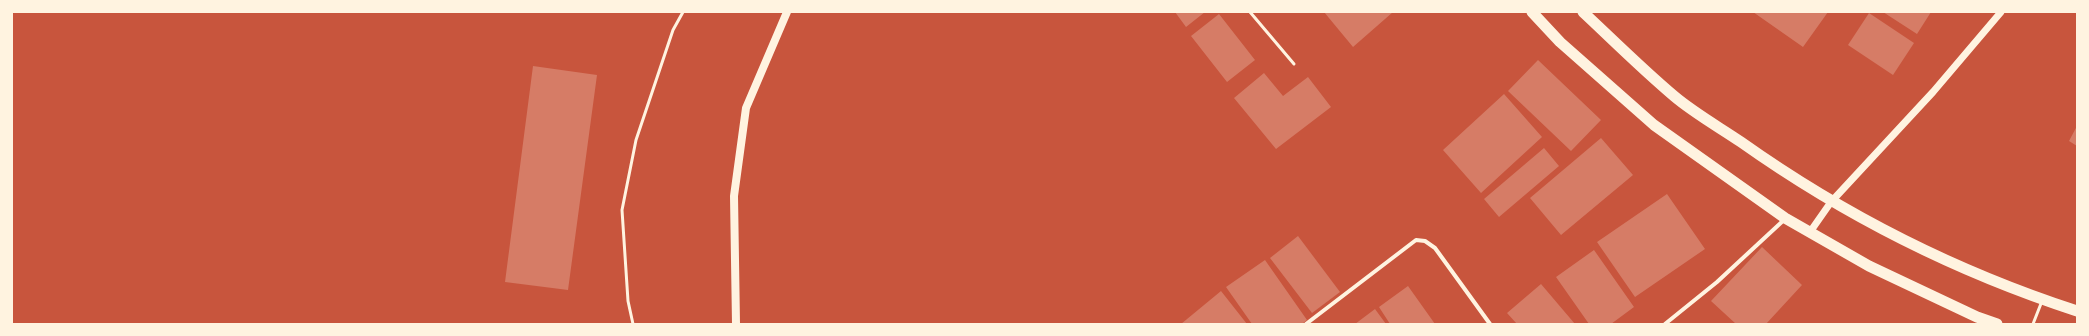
<!DOCTYPE html>
<style>
body{margin:0}
#map{position:relative;width:2089px;height:336px;overflow:hidden;background:#c8553d;font-family:Karla,sans-serif}
canvas{display:block}
.frame{position:absolute;inset:0;border:13px solid #fff3e0;pointer-events:none}
</style>
<div id="map">
<canvas width="2089" height="336"></canvas>
<div class="frame"></div>
</div>
<script>
const g = document.querySelector('canvas').getContext('2d');
g.lineJoin = 'round';
function fillPath(path, color) { g.fillStyle = color; g.fill(path, 'evenodd'); }
function stroke(path, color, width, dash) { g.strokeStyle = color; g.lineWidth = width; g.lineCap = dash ? 'butt' : 'round'; g.setLineDash(dash || []); g.stroke(path); }
fillPath(new Path2D(`
 M 1175,12 L 1205,12 L 1186,27 Z
 M 1324,12 L 1393,12 L 1353,47 Z
 M 1753,12 L 1828,12 L 1803,47 Z
 M 1883,12 L 1931,12 L 1917,34 Z
 M 1869,13 L 1914,43 L 1893,75 L 1848,45 Z
 M 1219,14 L 1255,60 L 1227,82 L 1191,36 Z
 M 1538,60 L 1601,120 L 1571,151 L 1508,91 Z
 M 533,66 L 597,75 L 568,290 L 505,282 Z
 M 1264,73 L 1283,96 L 1308,77 L 1331,107 L 1276,149 L 1234,98 Z
 M 1504,94 L 1542,137 L 1481,193 L 1443,150 Z
 M 2077,126 L 2077,146 L 2069,141 Z
 M 1601,138 L 1633,175 L 1561,235 L 1530,198 Z
 M 1544,148 L 1559,166 L 1499,217 L 1484,199 Z
 M 1667,194 L 1705,249 L 1635,297 L 1597,242 Z
 M 1298,236 L 1340,292 L 1312,313 L 1270,258 Z
 M 1762,247 L 1802,285 L 1766,324 L 1736,324 L 1711,301 Z
 M 1594,250 L 1634,307 L 1611,324 L 1589,324 L 1556,277 Z
 M 1265,260 L 1307,320 L 1302,324 L 1252,324 L 1226,287 Z
 M 1541,284 L 1575,324 L 1517,324 L 1507,313 Z
 M 1408,286 L 1435,324 L 1390,324 L 1379,307 Z
 M 1221,291 L 1247,324 L 1181,324 Z
 M 1375,309 L 1386,324 L 1355,324 Z`), '#d67c66');
stroke(new Path2D(`
 M 1250,12 L 1294,64
 M 633,324 L 628,301 L 622,210 L 636,140 L 673,30 L 683,12
 M 2033,324 L 2042,301`), '#fff3e0', 3);
stroke(new Path2D(`
 M 1306,324 L 1416,240 L 1425,241 L 1435,248 L 1490,324
 M 1665,324 L 1717,282 L 1785,219`), '#fff3e0', 4);
stroke(new Path2D(`
 M 1810,232 L 1831,202 L 1933,92 L 2001,12`), '#fff3e0', 7);
stroke(new Path2D(`
 M 736,324 L 734,196 L 746,108 L 787,12`), '#fff3e0', 8);
stroke(new Path2D(`
 M 1532,12 L 1560,42 L 1654,125 L 1785,218 L 1869,266 L 1977,317 L 1997,324
 M 1583,12 C 1613,40 1642,69 1674,96 C 1694,113 1719,127 1741,142 C 1844,215 1957,272 2077,311`), '#fff3e0', 11);
</script>
